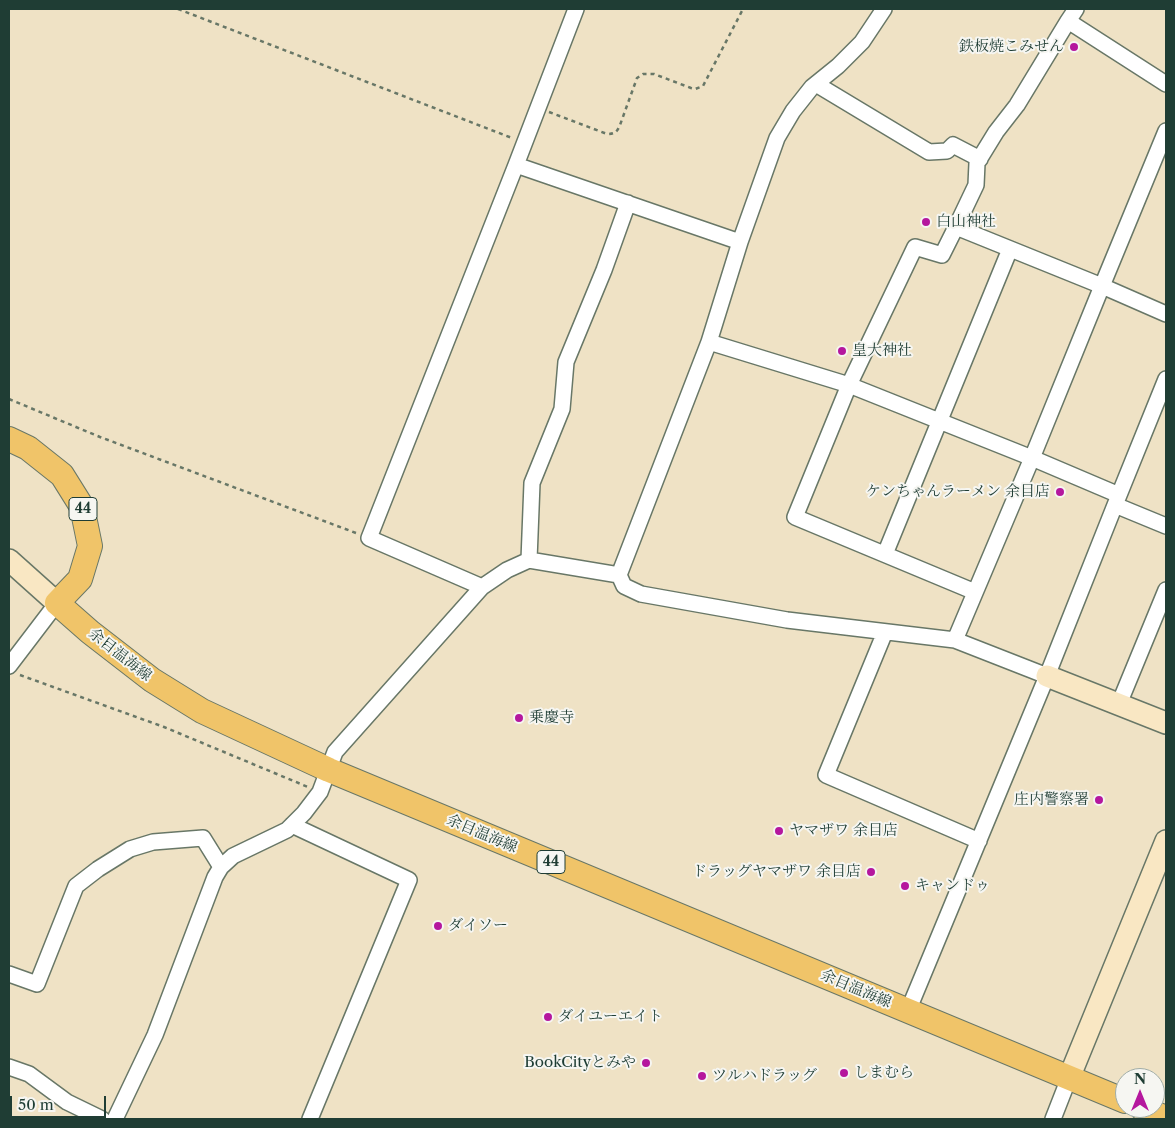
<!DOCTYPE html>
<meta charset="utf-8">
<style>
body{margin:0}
#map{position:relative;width:1175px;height:1128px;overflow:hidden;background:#efe2c5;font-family:"Libre Caslon Text",serif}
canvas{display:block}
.frame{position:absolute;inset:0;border:10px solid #1f3d34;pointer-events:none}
.north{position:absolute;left:1115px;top:1068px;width:50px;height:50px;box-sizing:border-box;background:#f6f6f2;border:1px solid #a0aca6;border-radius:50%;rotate:0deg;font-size:14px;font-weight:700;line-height:20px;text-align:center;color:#1f3d34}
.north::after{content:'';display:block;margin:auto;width:18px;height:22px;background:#b5179e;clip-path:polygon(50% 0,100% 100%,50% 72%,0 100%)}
.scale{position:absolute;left:10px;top:1096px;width:96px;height:22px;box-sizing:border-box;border:2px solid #1f3d34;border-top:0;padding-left:6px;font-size:15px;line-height:18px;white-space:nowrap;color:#1f3d34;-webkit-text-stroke:4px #f6f6f2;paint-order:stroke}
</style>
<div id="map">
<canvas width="1175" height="1128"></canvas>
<div class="frame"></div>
<div class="north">N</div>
<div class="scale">50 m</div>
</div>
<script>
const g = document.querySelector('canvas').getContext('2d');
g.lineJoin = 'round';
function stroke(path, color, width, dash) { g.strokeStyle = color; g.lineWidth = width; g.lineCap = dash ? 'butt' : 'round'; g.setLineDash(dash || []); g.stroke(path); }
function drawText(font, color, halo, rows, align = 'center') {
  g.font = font + ' "Libre Caslon Text","Noto Serif JP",serif'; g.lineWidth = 4; g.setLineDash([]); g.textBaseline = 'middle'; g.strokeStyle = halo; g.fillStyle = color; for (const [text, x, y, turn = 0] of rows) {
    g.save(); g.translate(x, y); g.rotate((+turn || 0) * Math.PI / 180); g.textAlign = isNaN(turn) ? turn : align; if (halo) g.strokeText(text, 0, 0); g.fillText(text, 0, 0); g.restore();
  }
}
const street = new Path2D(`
 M 884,9 L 862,42 L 838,66 L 812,87 L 793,111 L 777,138 L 740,242 L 709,342 L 619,575 L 624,586 L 641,594 L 787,620 L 955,640 L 1047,676
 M 1076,9 L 1068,21 L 1166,84
 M 816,84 L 929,152 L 947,151 L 953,145 L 980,159
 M 516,165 L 740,242
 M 956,227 L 976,185 L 977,163 L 996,132 L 1017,105 L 1068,21
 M 709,342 L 849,385 L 1032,458 L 1119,495
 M 1115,505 L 1166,526
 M 885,554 L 1010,249
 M 529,560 L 532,483 L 562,409 L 566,362 L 604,270 L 628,203
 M 482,587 L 369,538 L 516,165 L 576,9
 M 975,592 L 795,517 L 849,385 L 915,247 L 942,255 L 956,227 L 1102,286 L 1166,314
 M 885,632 L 826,775 L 979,841
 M 955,640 L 1032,458 L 1102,286 L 1166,131
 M 9,666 L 57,603
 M 1119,704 L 1166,590
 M 292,825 L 409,880 L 310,1119
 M 9,974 L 37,984 L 76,886 L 98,869 L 130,849 L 153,842 L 203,838 L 221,867
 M 908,1011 L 1047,676 L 1115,505 L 1166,379
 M 9,1067 L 29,1074 L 67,1102 L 102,1119
 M 115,1119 L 155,1035 L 215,877 L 221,867 L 233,856 L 287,830 L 304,813 L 320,792 L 335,752 L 482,587 L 507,570 L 529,560 L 619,575
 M 1053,1119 L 1069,1078`);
const secondary = new Path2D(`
 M 9,560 L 57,603
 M 1047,676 L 1166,723
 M 1069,1078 L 1166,841`);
const primary = new Path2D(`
 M 9,439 L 28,448 L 62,475 L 82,507 L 90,546 L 80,579 L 57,603 L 90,632 L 152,680 L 202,711 L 329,770 L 1125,1101
 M 1142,1108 L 1166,1118`);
stroke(street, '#687767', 18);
stroke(secondary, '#687767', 24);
stroke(primary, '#687767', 26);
stroke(new Path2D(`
 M 178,9 L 512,138
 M 549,112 L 607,134 C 615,134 617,132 620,125 L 637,78 L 643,74 L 654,74 L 691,88 L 695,89 L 703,86 L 743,9
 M 9,399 L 100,437 L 356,533
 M 20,675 L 164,727 L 308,787`), '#687767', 2.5, [4, 4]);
stroke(street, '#fff', 15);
stroke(secondary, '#f9e7c3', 21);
stroke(primary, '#f0c469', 24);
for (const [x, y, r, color] of [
 [1074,47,5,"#b5179e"],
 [926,222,5,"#b5179e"],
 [842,351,5,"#b5179e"],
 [1060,492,5,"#b5179e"],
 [519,718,5,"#b5179e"],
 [1099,800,5,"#b5179e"],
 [779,831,5,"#b5179e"],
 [871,872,5,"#b5179e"],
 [905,886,5,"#b5179e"],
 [438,926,5,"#b5179e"],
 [548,1017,5,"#b5179e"],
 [646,1063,5,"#b5179e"],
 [844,1073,5,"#b5179e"],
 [702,1076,5,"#b5179e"]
]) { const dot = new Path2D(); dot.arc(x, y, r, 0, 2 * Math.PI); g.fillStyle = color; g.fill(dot); stroke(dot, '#f6f6f2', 2); }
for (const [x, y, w] of [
 [83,509,28],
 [551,862,28]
]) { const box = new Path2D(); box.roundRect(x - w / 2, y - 11.5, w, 23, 4); g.fillStyle = '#f6f6f2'; g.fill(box); stroke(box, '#1f3d34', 1); }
drawText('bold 14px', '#1f3d34', null, [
 ["44",83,509],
 ["44",551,862]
]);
drawText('15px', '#1f3d34', '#f6f6f2', [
 ["鉄板焼こみせん",1064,47,"right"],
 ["白山神社",936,222],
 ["皇大神社",852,351],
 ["ケンちゃんラーメン 余目店",1050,492,"right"],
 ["乗慶寺",529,718],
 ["庄内警察署",1089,800,"right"],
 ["ヤマザワ 余目店",789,831],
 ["ドラッグヤマザワ 余目店",861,872,"right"],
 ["キャンドゥ",915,886],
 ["ダイソー",448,926],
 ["ダイユーエイト",558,1017],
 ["BookCityとみや",636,1063,"right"],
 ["しまむら",854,1073],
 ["ツルハドラッグ",712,1076]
], 'left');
drawText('15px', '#1f3d34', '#f6f6f2', [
 ["余目温海線",120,655,38],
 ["余目温海線",482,834,23],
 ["余目温海線",856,989,23]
]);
</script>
